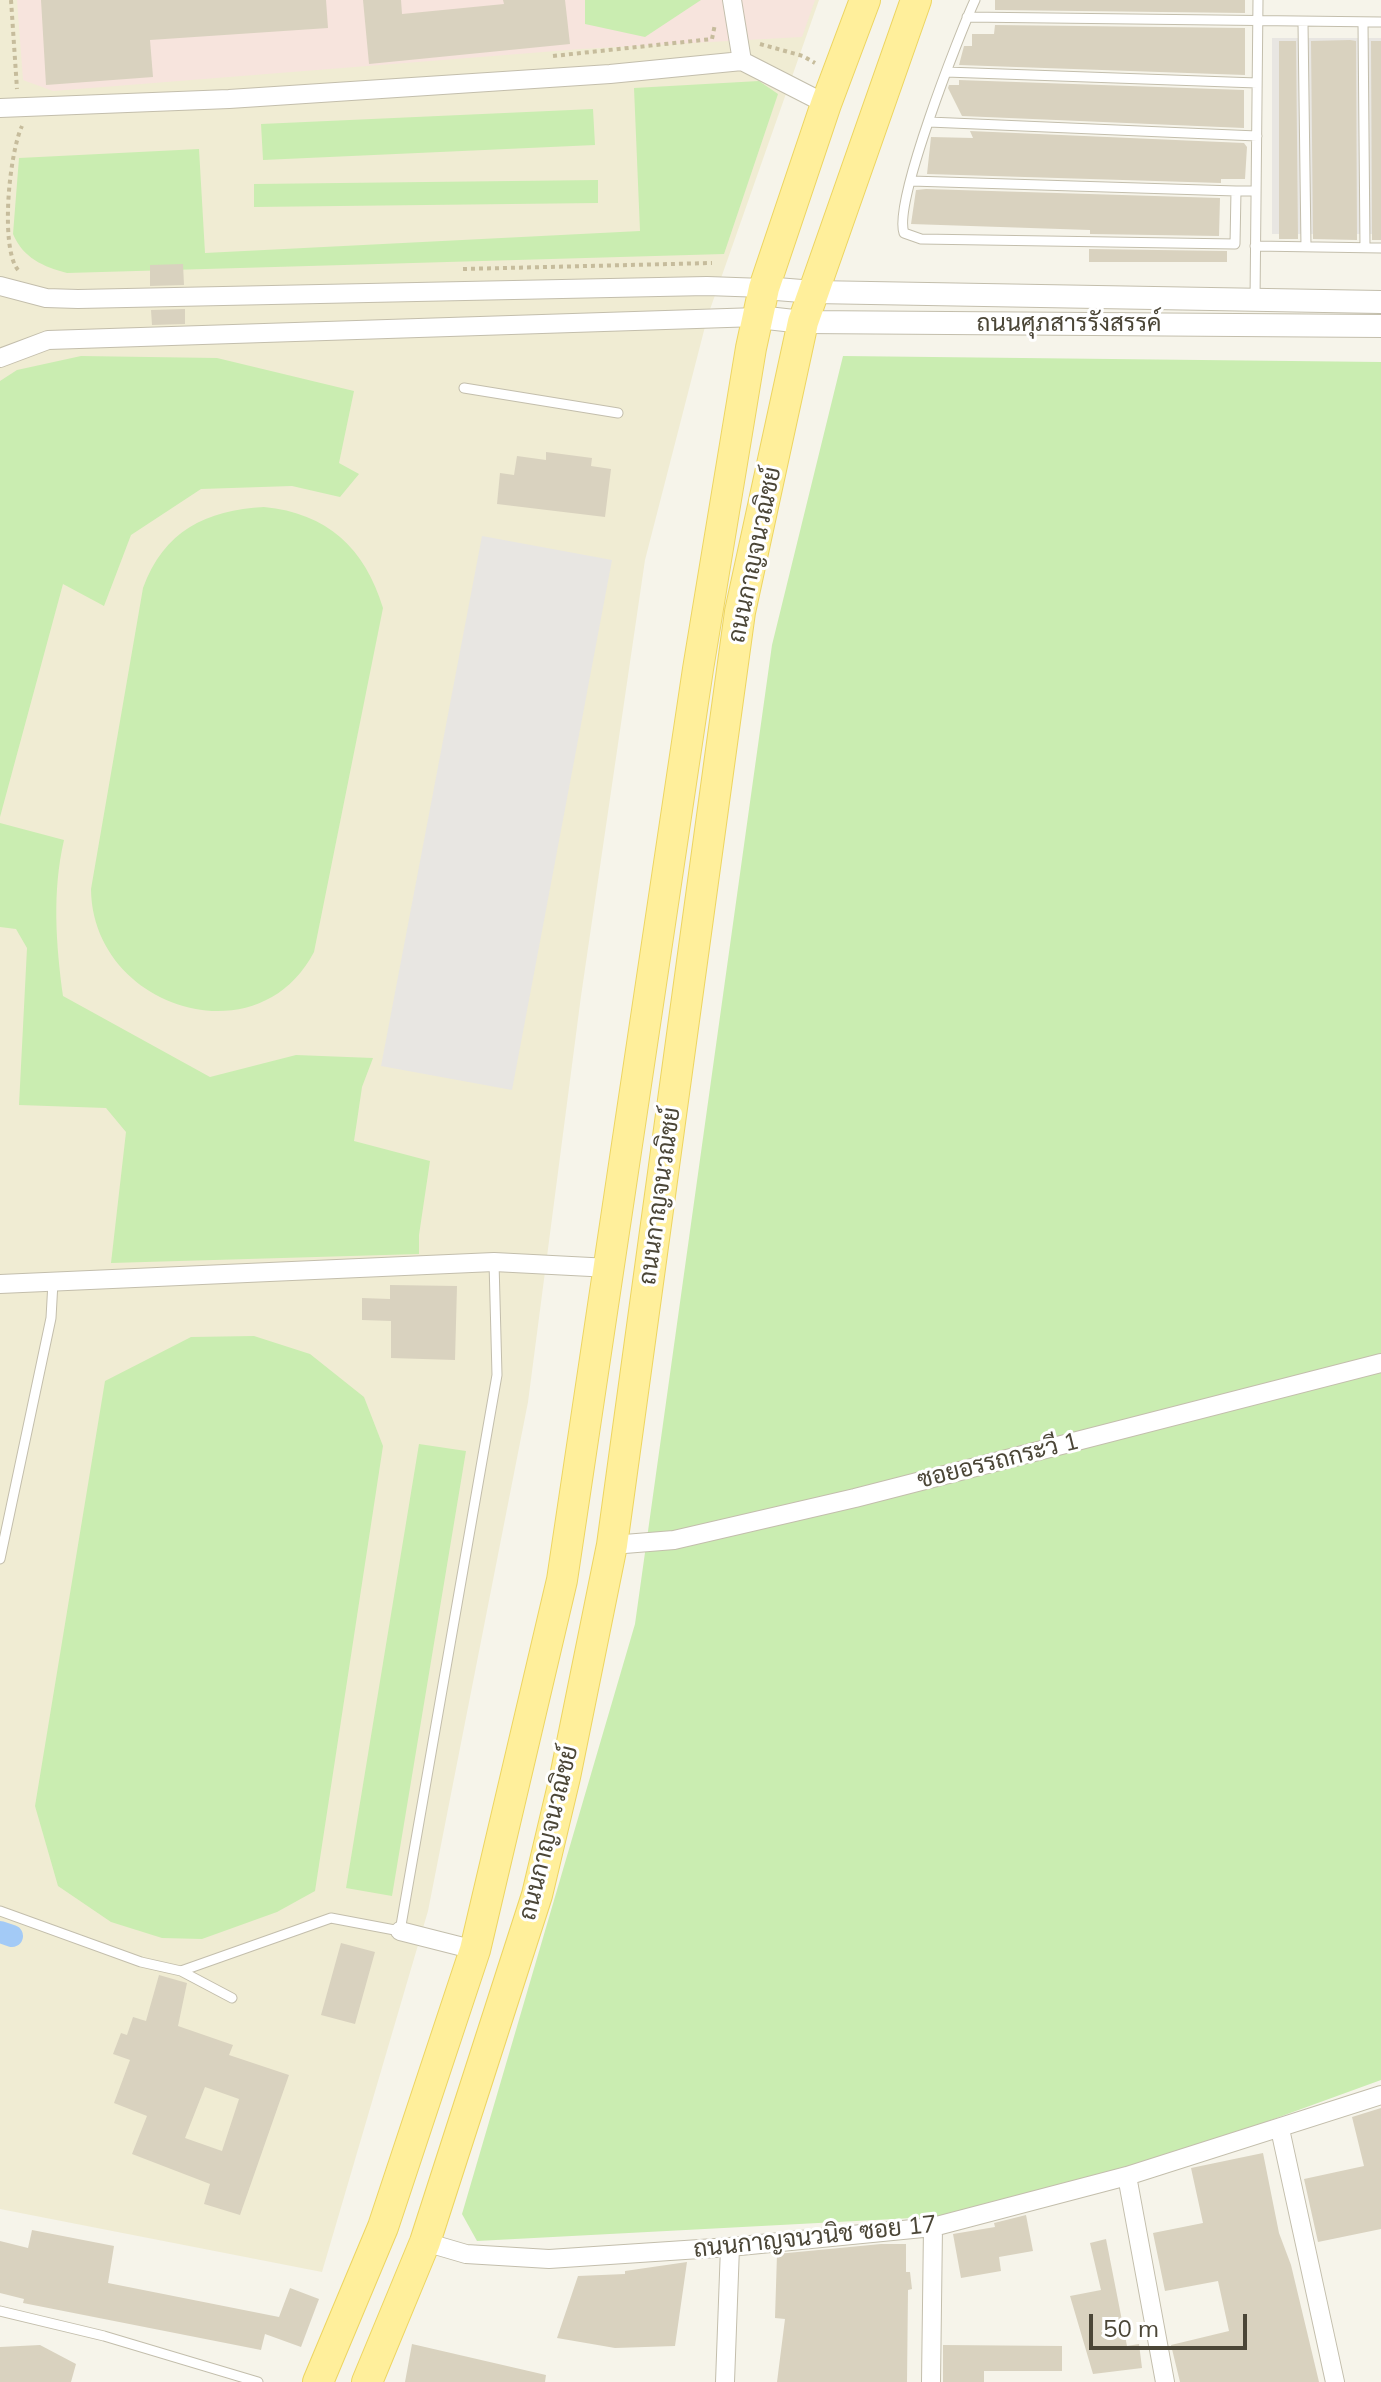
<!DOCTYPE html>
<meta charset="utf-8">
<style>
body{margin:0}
#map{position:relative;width:1381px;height:2382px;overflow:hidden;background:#f6f4ea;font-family:Mulish,sans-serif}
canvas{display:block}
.scale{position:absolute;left:1089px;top:2314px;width:158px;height:36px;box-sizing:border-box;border:4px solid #4b4637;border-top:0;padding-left:10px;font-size:24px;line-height:28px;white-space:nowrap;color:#4b4637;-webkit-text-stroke:6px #fff;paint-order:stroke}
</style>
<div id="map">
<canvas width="1381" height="2382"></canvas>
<div class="scale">50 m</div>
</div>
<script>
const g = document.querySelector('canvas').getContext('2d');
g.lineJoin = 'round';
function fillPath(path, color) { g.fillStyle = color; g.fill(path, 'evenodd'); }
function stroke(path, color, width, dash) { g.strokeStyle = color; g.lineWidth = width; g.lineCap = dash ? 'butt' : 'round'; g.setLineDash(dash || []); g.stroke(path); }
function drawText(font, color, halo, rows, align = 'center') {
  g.font = font + ' Mulish,Sarabun,sans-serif'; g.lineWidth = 6; g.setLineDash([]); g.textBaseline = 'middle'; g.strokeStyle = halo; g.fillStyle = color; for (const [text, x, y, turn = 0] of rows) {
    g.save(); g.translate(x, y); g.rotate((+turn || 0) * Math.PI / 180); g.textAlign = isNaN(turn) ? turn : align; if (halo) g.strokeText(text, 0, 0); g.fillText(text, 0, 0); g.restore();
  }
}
fillPath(new Path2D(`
 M 0,0 L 819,0 L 708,315 L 645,560 L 581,996 L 528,1402 L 428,1911 L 322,2272 L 0,2209 Z`), '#f0ecd3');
fillPath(new Path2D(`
 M 17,0 L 815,0 L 802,37 L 581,49 L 53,91 L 23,80 Z`), '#f7e4dd');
fillPath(new Path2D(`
 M 585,0 L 701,0 L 645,37 L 585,24 Z
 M 759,81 L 778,94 L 724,254 L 67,273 C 44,267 23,258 13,234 L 19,158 L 199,149 L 205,253 L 640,231 L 634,88 Z
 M 593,109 L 595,145 L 263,160 L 261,124 Z
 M 598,180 L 598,203 L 254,207 L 254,184 Z
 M 81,356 L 217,358 L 354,391 L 339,463 L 359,474 L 340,497 L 292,486 L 201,489 L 131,535 L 104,606 L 63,584 L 0,817 L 0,381 L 17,370 Z
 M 843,356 L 1381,362 L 1381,2080 L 1183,2152 L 951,2216 L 477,2241 L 462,2214 L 635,1624 L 772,645 Z
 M 264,507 C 327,513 365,548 383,608 L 314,952 C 257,1061 92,1007 91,889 L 143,588 C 164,531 206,510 264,507 Z
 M 0,823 L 64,840 C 52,892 56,944 63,996 L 210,1077 L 296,1055 L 373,1058 L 362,1087 L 354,1141 L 430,1161 L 419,1235 L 419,1254 L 111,1263 L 126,1132 L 106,1108 L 19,1105 L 27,948 L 16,929 L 0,927 Z
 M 254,1336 L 310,1354 L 364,1397 L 383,1446 L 315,1891 L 277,1912 L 202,1939 L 162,1938 L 111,1922 L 58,1886 L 35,1806 L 105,1381 L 191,1337 Z
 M 419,1444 L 466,1451 L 392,1896 L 346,1888 Z`), '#caedb1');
fillPath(new Path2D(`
 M 1272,38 L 1381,38 L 1381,234 L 1272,234 Z
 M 482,536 L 612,560 L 512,1090 L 381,1066 Z`), '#e8e6e2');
stroke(new Path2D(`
 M 0,1932 L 12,1936`), '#a3caf6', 22);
fillPath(new Path2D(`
 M 41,0 L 326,0 L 328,28 L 150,40 L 153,77 L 46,85 Z
 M 363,0 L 401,0 L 402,14 L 504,4 L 503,0 L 565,0 L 570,44 L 369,64 Z
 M 995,0 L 1245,0 L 1245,13 L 995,10 Z
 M 995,25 L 1245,28 L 1245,75 L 959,65 L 964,46 L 972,46 L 972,34 L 994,34 Z
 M 1350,40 L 1356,41 L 1357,240 L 1313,239 L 1311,41 Z
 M 1279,41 L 1296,41 L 1298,239 L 1279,239 Z
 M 1371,41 L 1381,41 L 1381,240 L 1372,240 Z
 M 959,80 L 1244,90 L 1244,128 L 962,116 L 948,88 L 949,85 L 959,85 Z
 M 970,131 L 1244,143 L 1247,147 L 1245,179 L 1221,179 L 1221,183 L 927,174 L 931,137 L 973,138 Z
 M 926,189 L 1220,198 L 1219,236 L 1090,234 L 1090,230 L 911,224 L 916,190 Z
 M 1089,249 L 1227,251 L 1227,262 L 1089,262 Z
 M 183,264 L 184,285 L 150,286 L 150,265 Z
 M 185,309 L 185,324 L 152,325 L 151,310 Z
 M 546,452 L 592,458 L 591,466 L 611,469 L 605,517 L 497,504 L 500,473 L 514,475 L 517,456 L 546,460 Z
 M 390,1285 L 457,1286 L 455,1360 L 391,1358 L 391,1321 L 362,1320 L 362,1298 L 390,1299 Z
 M 341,1943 L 375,1952 L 355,2024 L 321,2015 Z
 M 159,1975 L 187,1983 L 178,2026 L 233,2045 L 229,2055 L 289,2075 L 240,2215 L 204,2204 L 210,2184 L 132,2154 L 147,2116 L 114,2103 L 130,2060 L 113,2054 L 121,2033 L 127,2035 L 133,2017 L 146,2021 ZM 205,2087 L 239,2099 L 222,2151 L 185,2138 Z
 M 1381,2108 L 1381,2229 L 1318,2242 L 1304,2179 L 1364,2166 L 1352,2117 Z
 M 1263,2153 L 1279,2233 L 1291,2265 L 1319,2382 L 1180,2382 L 1171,2345 L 1229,2331 L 1218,2281 L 1165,2291 L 1153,2233 L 1203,2223 L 1191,2168 Z
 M 1026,2215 L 1033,2251 L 999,2257 L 1001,2271 L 961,2278 L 953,2234 L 995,2227 L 994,2223 Z
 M 32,2230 L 114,2246 L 108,2283 L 279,2317 L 290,2288 L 319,2299 L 301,2347 L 265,2334 L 261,2350 L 23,2303 L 24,2299 L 0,2293 L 0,2241 L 28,2248 Z
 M 1106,2239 L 1127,2346 L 1139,2344 L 1142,2368 L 1093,2374 L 1070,2296 L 1101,2290 L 1090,2243 Z
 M 881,2244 L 906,2244 L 906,2272 L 910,2272 L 912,2289 L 908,2290 L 907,2382 L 777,2382 L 785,2319 L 775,2318 L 777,2254 Z
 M 687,2262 L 675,2346 L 615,2348 L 557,2338 L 578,2276 L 625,2274 L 625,2271 Z
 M 412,2344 L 546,2375 L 545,2382 L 405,2382 Z
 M 40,2345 L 76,2364 L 71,2382 L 0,2382 L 0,2347 Z
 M 943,2345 L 1062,2346 L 1062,2371 L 984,2371 L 984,2382 L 943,2382 Z`), '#d9d2bf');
const service = new Path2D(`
 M 975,0 C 959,35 893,203 904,233 L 921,239 L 1235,244 L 1236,191 L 1256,191
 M 967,17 L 1381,22
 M 1303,23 L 1306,247
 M 1363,23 L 1365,247
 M 946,72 L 1257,83
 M 929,122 L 1257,136
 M 911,181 L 1236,191
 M 1255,246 L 1381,248
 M 1255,301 L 1258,0
 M 464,388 L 618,413
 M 0,1559 L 51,1318 L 53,1282
 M 0,1911 L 141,1962 L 181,1971 L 331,1918 L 400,1931 L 497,1375 L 494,1262
 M 181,1971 L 232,1998
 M 0,2311 L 104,2336 L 258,2382`);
const minor = new Path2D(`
 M 732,0 L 742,61
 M 0,108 L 229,99 L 610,74 L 742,61 L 826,104
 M 0,286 L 46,298 L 78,299 L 707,286 L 764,288
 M 0,358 L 48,340 L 758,317
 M 0,1284 L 494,1262 L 610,1268
 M 612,1545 L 674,1540 L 855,1498 L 1381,1363
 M 400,1931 L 475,1950
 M 1280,2129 L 1335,2382
 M 1127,2176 L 1165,2382
 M 425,2242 L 466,2254 L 549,2259 L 730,2247 L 933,2227 L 1127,2176 L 1381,2095
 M 725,2382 L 730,2247
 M 931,2382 L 933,2227`);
const tertiary = new Path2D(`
 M 764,288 L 814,292 L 1381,302
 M 758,317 L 803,322 L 1381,326`);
const primary = new Path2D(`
 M 318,2382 L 383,2227 L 475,1950 L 562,1580 L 698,669 L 751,348 L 764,288 L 826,104 L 865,0
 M 367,2382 L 425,2242 L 537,1895 L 565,1777 L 612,1545 L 740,612 L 803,322 L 916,0`);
stroke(service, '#c3beac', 11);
stroke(minor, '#c3beac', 20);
stroke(tertiary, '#c3beac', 24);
stroke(primary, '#edd561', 32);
stroke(new Path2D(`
 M 11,0 L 17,89
 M 760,44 L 803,56 L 815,63
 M 553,56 L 712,39 L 715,24
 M 463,269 L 712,263
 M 18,270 C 0,248 9,154 22,126`), '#c6bc9c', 4, [4, 4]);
stroke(service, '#fff', 9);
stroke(minor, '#fff', 18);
stroke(tertiary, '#fff', 22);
stroke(primary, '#ffef9b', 30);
drawText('24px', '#4b4637', '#fff', [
 ["ถนนศุภสารรังสรรค์",1069,324],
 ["ถนนกาญจนวณิชย์",755,555,-78],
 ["ถนนกาญจนวณิชย์",660,1196,-82],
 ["ซอยอรรถกระวี 1",998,1461,-14],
 ["ถนนกาญจนวณิชย์",549,1833,-76],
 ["ถนนกาญจนวนิช ซอย 17",815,2237,-6]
]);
</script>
